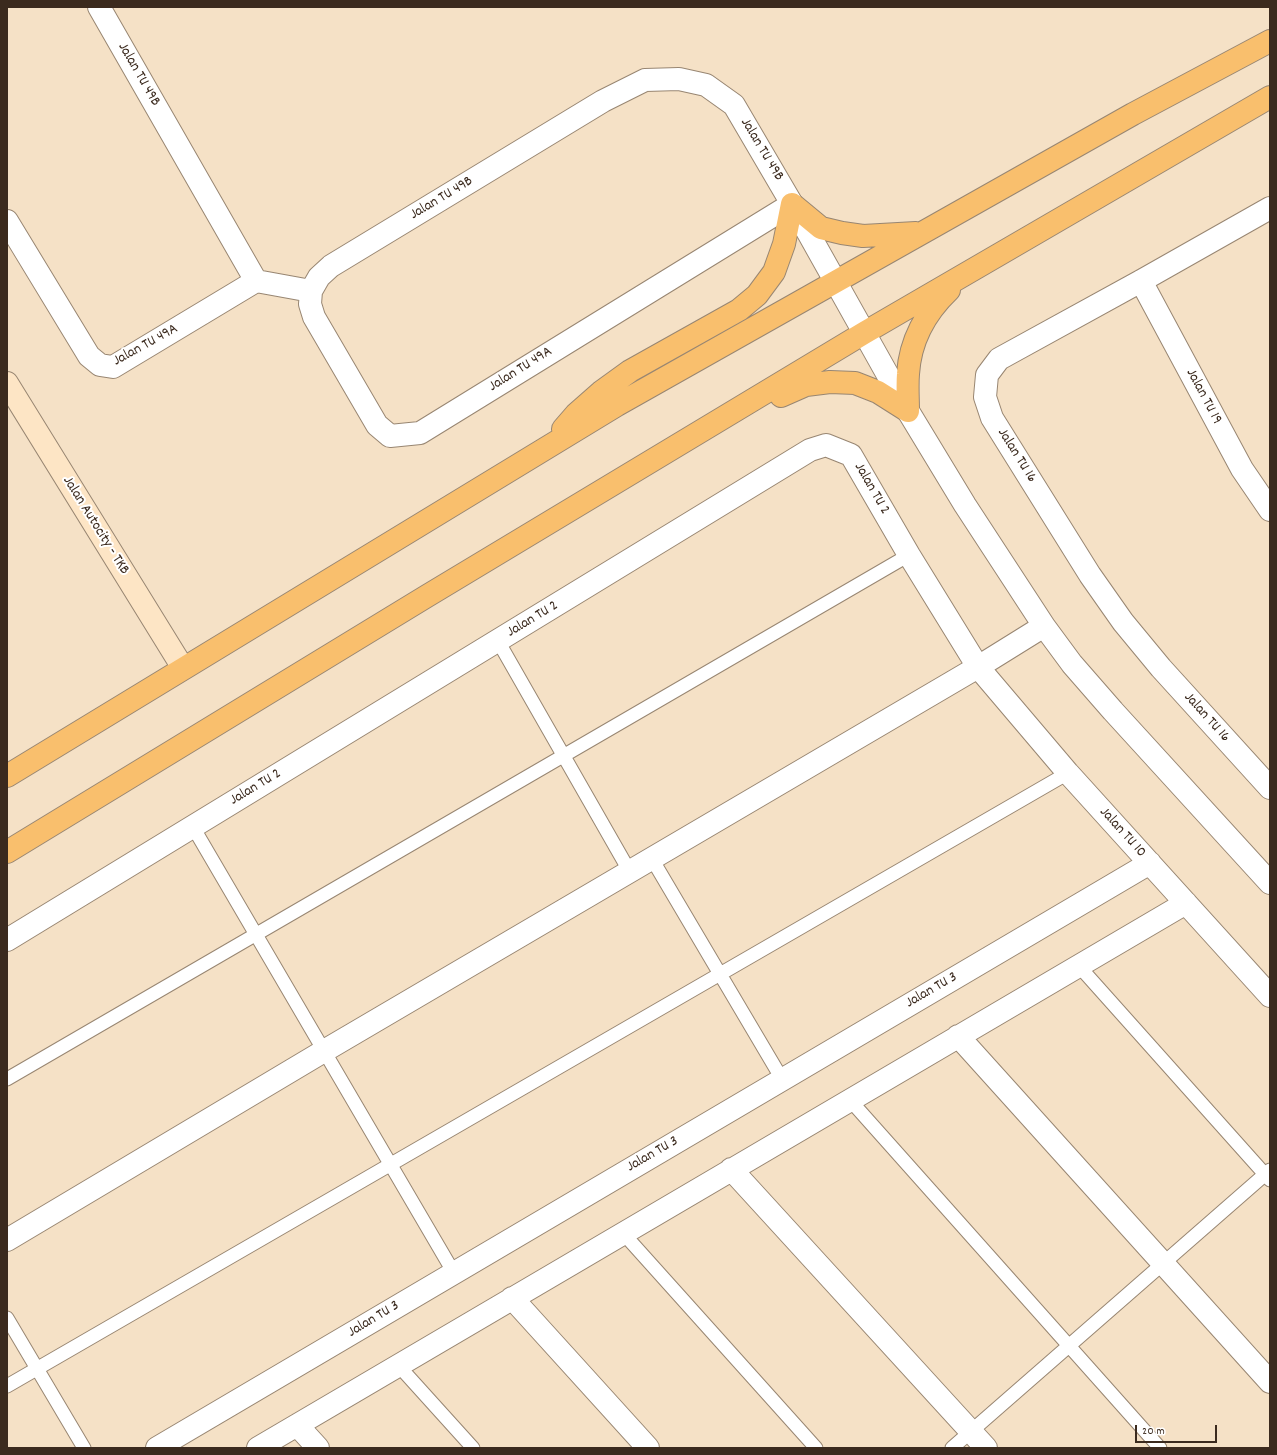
<!DOCTYPE html>
<style>
body{margin:0}
#map{position:relative;width:1277px;height:1455px;overflow:hidden;background:#f5e1c6;font-family:Dekko,sans-serif}
canvas{display:block}
.frame{position:absolute;inset:0;border:8px solid #3b2a1e;pointer-events:none}
.scale{position:absolute;left:1135px;top:1425px;width:82px;height:18px;box-sizing:border-box;border:2px solid #3b2a1e;border-top:0;padding-left:5px;font-size:12px;line-height:14px;white-space:nowrap;color:#3b2a1e;-webkit-text-stroke:3px #fff;paint-order:stroke}
</style>
<div id="map">
<canvas width="1277" height="1455"></canvas>
<div class="frame"></div>
<div class="scale">20 m</div>
</div>
<script>
const g = document.querySelector('canvas').getContext('2d');
g.lineJoin = 'round';
function stroke(path, color, width, dash) { g.strokeStyle = color; g.lineWidth = width; g.lineCap = dash ? 'butt' : 'round'; g.setLineDash(dash || []); g.stroke(path); }
function drawText(font, color, halo, rows, align = 'center') {
  g.font = font + ' Dekko,sans-serif'; g.lineWidth = 4; g.setLineDash([]); g.textBaseline = 'middle'; g.strokeStyle = halo; g.fillStyle = color; for (const [text, x, y, turn = 0] of rows) {
    g.save(); g.translate(x, y); g.rotate((+turn || 0) * Math.PI / 180); g.textAlign = isNaN(turn) ? turn : align; if (halo) g.strokeText(text, 0, 0); g.fillText(text, 0, 0); g.restore();
  }
}
const lane = new Path2D(`
 M 498,641 L 630,872
 M 193,827 L 454,1273
 M 652,859 L 782,1079
 M 1078,965 L 1270,1180
 M 7,1079 L 909,555
 M 850,1100 L 1160,1448
 M 623,1233 L 816,1448
 M 7,1318 L 84,1448
 M 398,1365 L 473,1448
 M 7,1386 L 1068,773
 M 952,1448 L 1270,1170`);
const street = new Path2D(`
 M 99,7 L 256,281
 M 1270,208 L 1141,281 L 999,359 L 987,375 L 985,397 L 992,418 L 1090,575 L 1123,622 L 1161,668 L 1270,788
 M 7,221 L 89,356 L 100,365 L 113,367 L 256,281
 M 256,281 L 311,291 L 319,277 L 331,266 L 603,101 L 645,80 L 679,79 L 706,85 L 734,105 L 792,204 L 908,411 L 965,505 L 1044,626 L 1072,664 L 1113,711 L 1270,883
 M 1141,281 L 1242,469 L 1270,510
 M 311,291 L 310,304 L 314,317 L 377,425 L 390,436 L 420,433 L 792,204
 M 7,940 L 810,450 L 826,445 L 851,455 L 909,555 L 978,667 L 1068,773 L 1270,996
 M 958,1036 L 1270,1382
 M 731,1169 L 986,1448
 M 7,1240 L 324,1051 L 978,667 L 1044,626
 M 512,1298 L 648,1448
 M 297,1425 L 318,1448
 M 157,1448 L 1150,863
 M 258,1448 L 1186,903`);
const secondary = new Path2D(`
 M 7,383 L 183,668`);
const primary = new Path2D(`
 M 781,396 L 806,385 L 830,382 L 855,383 L 878,392 L 908,411
 M 908,411 C 908,399 907,386 908,374 C 910,341 926,312 949,290
 M 563,429 L 576,414 L 601,392 L 630,371 L 739,310 L 757,295 L 774,272 L 784,244 L 792,204 L 821,228 L 842,233 L 863,236 L 916,233
 M 7,776 L 617,405 L 1133,114 L 1270,41
 M 7,852 L 427,596 L 864,333 L 1270,97`);
stroke(lane, '#988672', 15);
stroke(street, '#988672', 24);
stroke(secondary, '#988672', 24);
stroke(primary, '#988672', 24);
stroke(lane, '#fff', 13);
stroke(street, '#fff', 22);
stroke(secondary, '#fde5c5', 22);
stroke(primary, '#f9bf6d', 22);
drawText('15px', '#3b2a1e', '#fff', [
 ["Jalan TU 49B",138,75,60],
 ["Jalan TU 49B",761,150,59],
 ["Jalan TU 49B",442,199,-31],
 ["Jalan TU 49A",146,346,-29],
 ["Jalan TU 49A",521,370,-32],
 ["Jalan TU 19",1203,397,62],
 ["Jalan TU 16",1016,456,58],
 ["Jalan TU 2",871,489,60],
 ["Jalan Autocity - TKB",95,526,58],
 ["Jalan TU 2",533,620,-31],
 ["Jalan TU 16",1206,718,48],
 ["Jalan TU 2",256,788,-31],
 ["Jalan TU 10",1122,833,48],
 ["Jalan TU 3",932,991,-30],
 ["Jalan TU 3",653,1155,-30],
 ["Jalan TU 3",374,1320,-31]
]);
</script>
